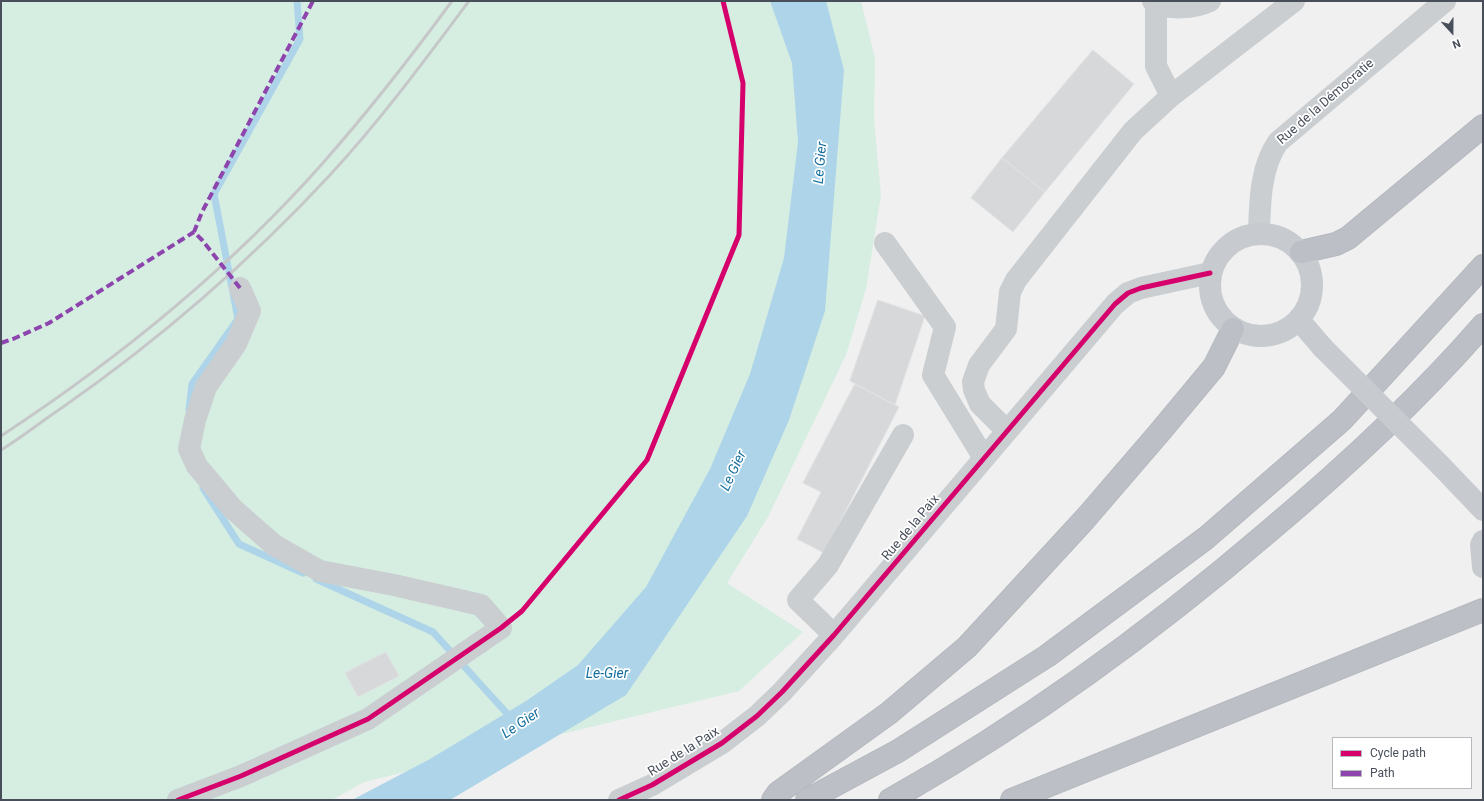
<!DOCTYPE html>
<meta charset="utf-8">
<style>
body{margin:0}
#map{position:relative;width:1484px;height:801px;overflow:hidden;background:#f0f0f0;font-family:Roboto,sans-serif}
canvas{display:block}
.frame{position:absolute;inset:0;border:2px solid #484f5b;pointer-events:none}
.legend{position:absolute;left:1332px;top:737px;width:140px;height:52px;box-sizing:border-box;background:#fff;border:1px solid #b6b9bd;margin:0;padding:5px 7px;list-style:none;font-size:12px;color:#484f5b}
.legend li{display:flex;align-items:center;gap:8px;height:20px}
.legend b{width:20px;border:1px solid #b6b9bd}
.north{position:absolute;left:1432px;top:12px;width:40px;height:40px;-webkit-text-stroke:3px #fff;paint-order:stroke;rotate:159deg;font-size:11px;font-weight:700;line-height:16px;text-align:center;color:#484f5b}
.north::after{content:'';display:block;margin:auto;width:14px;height:18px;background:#484f5b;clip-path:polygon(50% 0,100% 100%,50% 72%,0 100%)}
</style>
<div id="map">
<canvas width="1484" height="801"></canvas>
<div class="frame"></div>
<ul class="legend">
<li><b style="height:5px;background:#d6006c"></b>Cycle path</li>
<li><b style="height:5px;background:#8e44ad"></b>Path</li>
</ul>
<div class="north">N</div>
</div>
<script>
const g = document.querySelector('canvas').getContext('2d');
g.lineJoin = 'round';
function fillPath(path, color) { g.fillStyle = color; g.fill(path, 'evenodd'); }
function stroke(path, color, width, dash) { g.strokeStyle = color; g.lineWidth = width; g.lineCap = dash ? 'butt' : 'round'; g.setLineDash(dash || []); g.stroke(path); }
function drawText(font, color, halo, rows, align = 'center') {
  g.font = font + ' Roboto,sans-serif'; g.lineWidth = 3.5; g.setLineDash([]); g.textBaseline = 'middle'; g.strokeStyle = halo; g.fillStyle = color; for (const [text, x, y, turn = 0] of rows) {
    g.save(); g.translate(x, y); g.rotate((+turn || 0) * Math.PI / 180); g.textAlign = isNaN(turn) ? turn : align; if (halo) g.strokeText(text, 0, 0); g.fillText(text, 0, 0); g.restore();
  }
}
fillPath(new Path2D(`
 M 1,1 L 861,1 L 875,58 L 874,119 L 881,195 L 866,289 L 846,355 L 768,517 L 727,583 L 803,632 L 739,691 L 364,782 L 332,800 L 1,800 Z`), '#d6eee2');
fillPath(new Path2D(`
 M 770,1 L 826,1 L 844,70 L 825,311 L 789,420 L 747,516 L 626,695 L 450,800 L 352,800 L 430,759 L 526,701 L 578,665 L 646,587 L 710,469 L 750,374 L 784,258 L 798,142 L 792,63 Z`), '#add4e8');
stroke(new Path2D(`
 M 189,410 L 192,384 L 238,319 L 214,194 L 300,39 L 297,1
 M 203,488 L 239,544 L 303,573
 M 316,579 L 433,632 L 512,719`), '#add4e8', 7);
const building = new Path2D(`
 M 1093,50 L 1134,84 L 1045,192 L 1002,158 Z
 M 1002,158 L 1045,192 L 1013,232 L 971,198 Z
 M 878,300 L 925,316 L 895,405 L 850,381 Z
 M 855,384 L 899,407 L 824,553 L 797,539 L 821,492 L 803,483 Z
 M 386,652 L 399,676 L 358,697 L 345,673 Z`);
fillPath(building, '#d7d8da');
stroke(building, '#e1e2e3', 1);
const highway = new Path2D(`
 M 1301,252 L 1336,244 L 1348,238 L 1483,126
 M 773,800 L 778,793 L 889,713 L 967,647 L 1085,519 L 1159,433 L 1214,367 L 1233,329
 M 807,800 L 898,751 L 1047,656 L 1206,538 L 1342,420 L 1483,266
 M 890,800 C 1025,724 1150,633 1268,532 C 1344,468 1418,400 1483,325
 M 1012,800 L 1483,610`);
stroke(highway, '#b5b8be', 24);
stroke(new Path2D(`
 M 1153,1 C 1168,11 1195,8 1210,1
 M 1156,3 L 1156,66 L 1171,96
 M 1259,233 C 1260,202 1260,168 1278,142 L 1445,1
 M 885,243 L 945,327 L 933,375 L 984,458
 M 1007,431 L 980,404 L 974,390 L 973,382 L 979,365 L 1006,329 L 1010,292 L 1016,280 L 1133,131 L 1171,96 L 1294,1
 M 834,635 L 798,600 L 828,565 L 903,435
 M 178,800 L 241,776 L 368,719 L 501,628 L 481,605 L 394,585 L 320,571 L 274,545 L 233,509 L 197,466 L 189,449 L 195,420 L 206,387 L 236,344 L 250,311 L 240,288
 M 619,800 L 652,785 L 722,743 L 757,716 L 782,692 L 834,635 L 1115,304 L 1128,293 L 1141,288 L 1210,273`), '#cbced1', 22);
stroke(new Path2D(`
 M1210 285a51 51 0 1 1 102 0a51 51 0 1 1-102 0Z
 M 1299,320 L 1323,348
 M 1441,466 L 1483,510
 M 1483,541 L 1481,545 L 1483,567`), '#c7cace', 22);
stroke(highway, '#bcc0c6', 22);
stroke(new Path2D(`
 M 1,436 C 118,359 229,269 322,164 C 368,112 411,57 452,1
 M 1,450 C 22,437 42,421 63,407 C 159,340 250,261 330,175 C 380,121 425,60 469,1`), '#c6c7c9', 3);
stroke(new Path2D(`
 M 1323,348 L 1441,466`), '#c7cace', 22);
stroke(new Path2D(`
 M 240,288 L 202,240 L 194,232 L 202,212 L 313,1
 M 1,343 L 13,339 L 49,323 L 194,232`), '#8e44ad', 4, [8, 4]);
stroke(new Path2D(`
 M 178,800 L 241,776 L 368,719 L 501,628 L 522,611 L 647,460 L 739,235 L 743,83 L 723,1
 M 619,800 L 652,785 L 722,743 L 757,716 L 782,692 L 834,635 L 1115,304 L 1128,293 L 1141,288 L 1210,273`), '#d6006c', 5);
drawText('13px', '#484f5b', '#fff', [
 ["Rue de la Démocratie",1326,102,-41],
 ["Rue de la Paix",911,528,-50],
 ["Rue de la Paix",684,752,-32]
]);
drawText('italic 14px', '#176f9f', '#fff', [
 ["Le Gier",821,163,-85],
 ["Le Gier",734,471,-65],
 ["Le-Gier",607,674],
 ["Le Gier",521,724,-34]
]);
</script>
